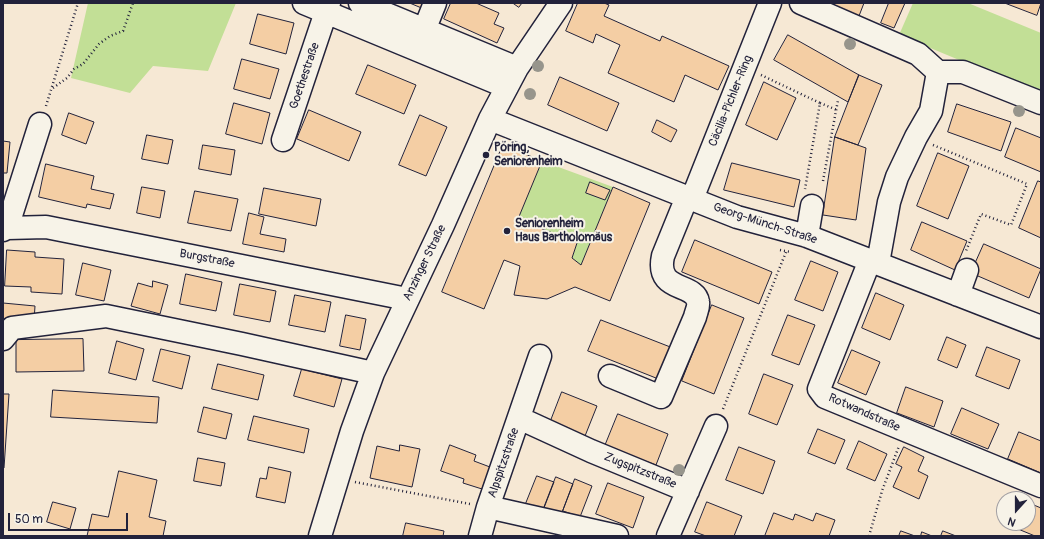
<!DOCTYPE html>
<meta charset="utf-8">
<style>
body{margin:0}
#map{position:relative;width:1044px;height:539px;overflow:hidden;background:#f6e8d4;font-family:Pangolin,sans-serif}
canvas{display:block}
.frame{position:absolute;inset:0;border:4px solid #22223b;pointer-events:none}
.north{position:absolute;left:996px;top:491px;width:40px;height:40px;box-sizing:border-box;background:#f7f3e8;border:1px solid #a29fa3;border-radius:50%;rotate:201deg;font-size:11px;font-weight:700;line-height:16px;text-align:center;color:#22223b}
.north::after{content:'';display:block;margin:auto;width:14px;height:18px;background:#22223b;clip-path:polygon(50% 0,100% 100%,50% 72%,0 100%)}
.scale{position:absolute;left:8px;top:513px;width:120px;height:18px;box-sizing:border-box;border:2px solid #22223b;border-top:0;padding-left:5px;font-size:12px;line-height:14px;white-space:nowrap;color:#22223b;-webkit-text-stroke:3px #f7f3e8;paint-order:stroke}
</style>
<div id="map">
<canvas width="1044" height="539"></canvas>
<div class="frame"></div>
<div class="north">N</div>
<div class="scale">50 m</div>
</div>
<script>
const g = document.querySelector('canvas').getContext('2d');
g.lineJoin = 'round';
function fillPath(path, color) { g.fillStyle = color; g.fill(path, 'evenodd'); }
function stroke(path, color, width, dash) { g.strokeStyle = color; g.lineWidth = width; g.lineCap = dash ? 'butt' : 'round'; g.setLineDash(dash || []); g.stroke(path); }
function drawText(font, color, halo, rows, align = 'center') {
  g.font = font + ' Pangolin,sans-serif'; g.lineWidth = 4; g.setLineDash([]); g.textBaseline = 'middle'; g.strokeStyle = halo; g.fillStyle = color; for (const [text, x, y, turn = 0] of rows) {
    g.save(); g.translate(x, y); g.rotate((+turn || 0) * Math.PI / 180); g.textAlign = isNaN(turn) ? turn : align; if (halo) g.strokeText(text, 0, 0); g.fillText(text, 0, 0); g.restore();
  }
}
fillPath(new Path2D(`
 M 88,3 L 236,3 L 208,71 L 153,66 L 130,93 L 71,78 Z
 M 913,3 L 968,3 L 1041,33 L 1041,94 L 899,35 Z
 M 542,161 L 613,187 L 581,265 L 572,258 L 577,243 L 518,219 Z`), '#c2df96');
const building = new Path2D(`
 M 410,3 L 428,3 L 425,9 Z
 M 451,3 L 476,3 L 499,13 L 494,24 L 504,28 L 497,43 L 444,19 Z
 M 513,3 L 522,3 L 519,7 Z
 M 578,3 L 604,3 L 609,5 L 604,16 L 660,41 L 662,36 L 729,66 L 718,90 L 685,75 L 674,102 L 608,73 L 620,45 L 596,34 L 593,43 L 566,31 Z
 M 828,3 L 864,3 L 859,16 Z
 M 889,3 L 905,3 L 894,28 L 881,23 Z
 M 1005,3 L 1041,3 L 1037,15 Z
 M 258,14 L 294,23 L 286,54 L 250,44 Z
 M 788,35 L 859,75 L 848,102 L 774,60 Z
 M 242,59 L 279,69 L 270,99 L 234,89 Z
 M 368,65 L 416,85 L 404,114 L 356,94 Z
 M 859,75 L 882,85 L 858,145 L 835,137 Z
 M 560,77 L 619,103 L 607,131 L 548,105 Z
 M 764,82 L 796,98 L 777,140 L 746,125 Z
 M 234,103 L 270,113 L 262,144 L 226,134 Z
 M 957,104 L 1011,122 L 1001,151 L 948,132 Z
 M 309,110 L 361,132 L 349,161 L 297,139 Z
 M 69,113 L 94,122 L 86,144 L 62,135 Z
 M 420,115 L 447,127 L 426,176 L 399,165 Z
 M 657,120 L 677,130 L 671,142 L 652,132 Z
 M 1016,128 L 1041,138 L 1041,172 L 1005,157 Z
 M 147,135 L 173,140 L 168,164 L 142,159 Z
 M 835,137 L 866,148 L 856,220 L 823,215 Z
 M 3,141 L 10,142 L 7,173 L 3,173 Z
 M 203,145 L 235,150 L 231,175 L 199,169 Z
 M 503,145 L 542,161 L 518,219 L 577,243 L 572,258 L 581,265 L 613,187 L 650,203 L 610,301 L 575,287 L 547,299 L 514,295 L 520,266 L 504,260 L 484,309 L 442,292 Z
 M 938,153 L 969,166 L 948,219 L 917,206 Z
 M 732,163 L 800,180 L 794,207 L 724,190 Z
 M 46,164 L 94,176 L 91,189 L 114,194 L 110,209 L 87,204 L 86,208 L 39,197 Z
 M 1038,181 L 1041,182 L 1041,238 L 1019,228 Z
 M 590,182 L 610,190 L 605,200 L 586,193 Z
 M 142,187 L 165,191 L 160,218 L 137,213 Z
 M 264,188 L 321,199 L 316,226 L 259,214 Z
 M 195,191 L 238,199 L 231,231 L 188,223 Z
 M 249,213 L 264,217 L 260,234 L 286,239 L 284,252 L 243,244 Z
 M 922,222 L 967,241 L 955,270 L 911,250 Z
 M 695,240 L 772,272 L 759,304 L 682,272 Z
 M 984,244 L 1041,269 L 1029,298 L 971,273 Z
 M 7,250 L 35,252 L 35,257 L 64,259 L 62,294 L 31,292 L 31,287 L 5,286 Z
 M 811,261 L 838,272 L 823,311 L 795,300 Z
 M 83,263 L 111,270 L 104,301 L 76,295 Z
 M 186,274 L 222,282 L 216,311 L 180,304 Z
 M 153,281 L 168,285 L 160,314 L 131,306 L 138,283 L 152,287 Z
 M 240,284 L 276,291 L 270,322 L 234,315 Z
 M 876,293 L 904,305 L 890,340 L 862,328 Z
 M 295,295 L 331,302 L 325,332 L 289,325 Z
 M 3,303 L 35,306 L 34,321 L 3,319 Z
 M 712,305 L 744,318 L 714,394 L 682,381 Z
 M 346,315 L 366,319 L 360,350 L 340,346 Z
 M 788,315 L 815,325 L 799,365 L 772,355 Z
 M 601,320 L 678,350 L 666,382 L 588,351 Z
 M 947,337 L 966,345 L 957,368 L 938,360 Z
 M 83,339 L 84,371 L 16,372 L 16,340 Z
 M 117,341 L 144,349 L 136,380 L 109,373 Z
 M 987,347 L 1020,360 L 1009,389 L 976,376 Z
 M 161,349 L 190,356 L 182,389 L 153,381 Z
 M 852,350 L 880,362 L 866,395 L 838,383 Z
 M 218,364 L 264,375 L 258,400 L 212,389 Z
 M 302,369 L 342,379 L 334,407 L 294,396 Z
 M 764,374 L 793,385 L 777,425 L 749,414 Z
 M 906,387 L 943,401 L 934,427 L 897,413 Z
 M 53,390 L 159,397 L 157,423 L 51,417 Z
 M 562,392 L 597,406 L 585,436 L 550,423 Z
 M 3,394 L 9,394 L 4,468 L 3,468 Z
 M 204,407 L 232,414 L 226,439 L 198,432 Z
 M 962,408 L 999,424 L 988,449 L 951,434 Z
 M 618,414 L 668,434 L 656,465 L 605,446 Z
 M 254,416 L 309,429 L 304,453 L 248,440 Z
 M 818,429 L 845,440 L 835,464 L 808,453 Z
 M 1019,432 L 1041,441 L 1041,473 L 1008,459 Z
 M 859,441 L 887,454 L 875,481 L 847,469 Z
 M 400,445 L 420,449 L 412,487 L 370,478 L 377,446 L 399,451 Z
 M 450,445 L 476,455 L 474,461 L 490,467 L 482,489 L 463,483 L 464,479 L 441,471 Z
 M 739,447 L 775,461 L 763,494 L 726,480 Z
 M 904,447 L 924,457 L 918,471 L 928,476 L 919,499 L 893,487 L 902,467 L 896,464 Z
 M 198,458 L 225,463 L 221,486 L 194,481 Z
 M 269,467 L 291,472 L 285,503 L 256,497 L 260,478 L 266,479 Z
 M 119,471 L 157,480 L 149,517 L 166,521 L 163,536 L 87,536 L 92,514 L 108,517 Z
 M 537,476 L 554,482 L 542,513 L 525,506 Z
 M 556,477 L 573,484 L 561,515 L 544,508 Z
 M 575,479 L 592,486 L 580,517 L 563,511 Z
 M 608,483 L 644,497 L 633,528 L 596,514 Z
 M 53,502 L 76,508 L 70,529 L 47,522 Z
 M 707,502 L 742,516 L 734,536 L 706,536 L 695,532 Z
 M 1029,503 L 1041,508 L 1041,536 L 1035,536 L 1018,529 L 1020,523 L 1028,523 Z
 M 774,513 L 793,520 L 795,514 L 813,521 L 816,513 L 835,520 L 829,536 L 765,536 Z
 M 406,523 L 444,531 L 443,536 L 403,536 Z
 M 901,531 L 915,536 L 899,536 Z
 M 943,531 L 956,536 L 941,536 Z
 M 922,532 L 932,536 L 921,536 Z`);
fillPath(building, '#f4cea4');
stroke(building, '#22223b', 1);
const minor = new Path2D(`
 M 304,3 L 507,87
 M 360,3 L 517,68
 M 801,3 L 918,54 L 938,72 L 963,72 L 1041,103
 M 419,43 L 435,3
 M 490,119 L 737,217 L 807,236 L 1041,327
 M 283,140 L 329,3
 M 692,199 L 770,3
 M 7,228 L 40,124
 M 3,230 L 7,228 L 46,227 L 407,299
 M 807,236 L 812,206
 M 870,260 L 819,389 L 825,397 L 1041,486
 M 878,263 L 889,202 L 897,177 L 916,137 L 931,111 L 938,72
 M 958,295 L 967,270
 M 3,339 L 12,328 L 106,316 L 242,344 L 373,373
 M 610,376 L 661,397 L 695,317 C 696,312 699,307 698,302 C 695,282 655,293 663,256 L 687,197
 M 519,418 L 591,451 L 688,491
 M 488,507 L 617,536
 M 320,536 L 352,431 L 373,373 L 443,225 L 490,119 L 517,68 L 561,3
 M 480,536 L 488,507 L 540,356
 M 668,536 L 716,426`);
stroke(minor, '#22223b', 25);
stroke(new Path2D(`
 M 761,75 L 820,103 L 805,189
 M 53,88 L 67,78 L 74,69 L 83,64 L 99,44 L 110,36 L 123,31 L 133,3
 M 820,103 L 837,110
 M 46,106 L 78,3
 M 933,145 L 1027,184 L 1011,225 L 981,214 L 966,251
 M 823,181 L 838,100
 M 780,250 L 791,252
 M 723,409 L 786,252
 M 355,482 L 470,504
 M 869,536 L 882,491 L 899,446`), '#22223b', 2.5, [1, 3]);
stroke(minor, '#f7f3e8', 22);
g.fillStyle = '#97958c';
for (const [x, y] of [
 [850,44],
 [538,66],
 [530,94],
 [1019,111],
 [679,470]
]) { g.beginPath(); g.arc(x, y, 6, 0, 2 * Math.PI); g.fill(); }
for (const [x, y, r, color] of [
 [486,155,4,"#22223b"],
 [507,231,4,"#22223b"]
]) { const dot = new Path2D(); dot.arc(x, y, r, 0, 2 * Math.PI); g.fillStyle = color; g.fill(dot); stroke(dot, '#f7f3e8', 1.5); }
drawText('12px', '#22223b', '#f7f3e8', [
 ["Goethestraße",305,76,-71],
 ["Cäcilia-Pichler-Ring",731,101,-68],
 ["Georg-Münch-Straße",765,224,18],
 ["Burgstraße",207,259,11],
 ["Anzinger Straße",425,263,-64],
 ["Rotwandstraße",864,413,24],
 ["Alpspitzstraße",504,463,-71],
 ["Zugspitzstraße",640,471,22]
]);
drawText('bold 12px', '#22223b', '#f7f3e8', [
 ["Pöring,",494,148],
 ["Seniorenheim",494,162],
 ["Seniorenheim",515,224],
 ["Haus Bartholomäus",515,238]
], 'left');
</script>
